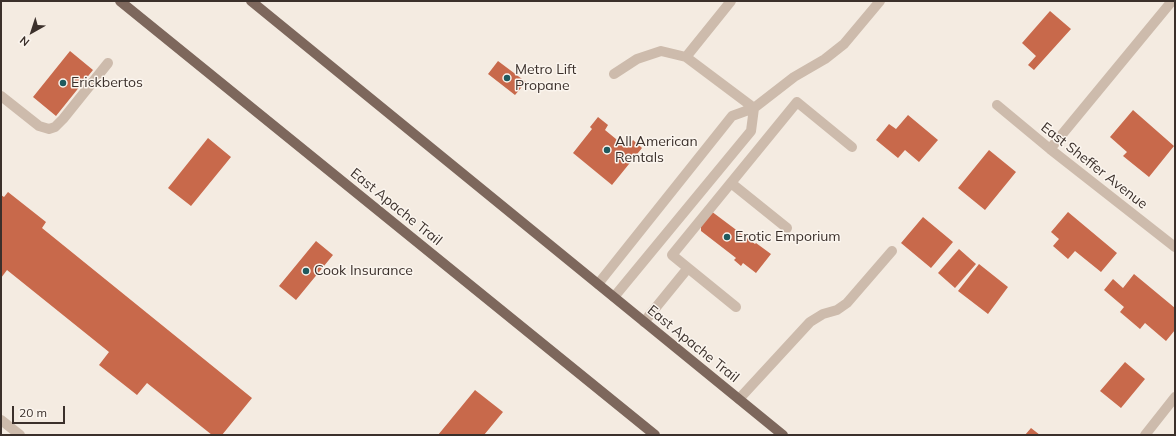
<!DOCTYPE html>
<style>
body{margin:0}
#map{position:relative;width:1176px;height:436px;overflow:hidden;background:#f4ebe1;font-family:Mulish,sans-serif}
canvas{display:block}
.frame{position:absolute;inset:0;border:2px solid #3b302b;pointer-events:none}
.north{position:absolute;left:12px;top:12px;width:40px;height:40px;-webkit-text-stroke:3px #fbf5ee;paint-order:stroke;rotate:219deg;font-size:11px;font-weight:700;line-height:16px;text-align:center;color:#3b302b}
.north::after{content:'';display:block;margin:auto;width:14px;height:18px;background:#3b302b;clip-path:polygon(50% 0,100% 100%,50% 72%,0 100%)}
.scale{position:absolute;left:12px;top:406px;width:53px;height:18px;box-sizing:border-box;border:2px solid #3b302b;border-top:0;padding-left:5px;font-size:12px;line-height:14px;white-space:nowrap;color:#3b302b;-webkit-text-stroke:3px #fbf5ee;paint-order:stroke}
</style>
<div id="map">
<canvas width="1176" height="436"></canvas>
<div class="frame"></div>
<div class="north">N</div>
<div class="scale">20 m</div>
</div>
<script>
const g = document.querySelector('canvas').getContext('2d');
g.lineJoin = 'round';
function fillPath(path, color) { g.fillStyle = color; g.fill(path, 'evenodd'); }
function stroke(path, color, width, dash) { g.strokeStyle = color; g.lineWidth = width; g.lineCap = dash ? 'butt' : 'round'; g.setLineDash(dash || []); g.stroke(path); }
function drawText(font, color, halo, rows, align = 'center') {
  g.font = font + ' Mulish,sans-serif'; g.lineWidth = 3; g.setLineDash([]); g.textBaseline = 'middle'; g.strokeStyle = halo; g.fillStyle = color; for (const [text, x, y, turn = 0] of rows) {
    g.save(); g.translate(x, y); g.rotate((+turn || 0) * Math.PI / 180); g.textAlign = isNaN(turn) ? turn : align; if (halo) g.strokeText(text, 0, 0); g.fillText(text, 0, 0); g.restore();
  }
}
fillPath(new Path2D(`
 M 1050,11 L 1071,29 L 1034,70 L 1028,65 L 1036,56 L 1022,43 Z
 M 70,51 L 93,70 L 56,116 L 33,97 Z
 M 498,61 L 526,82 L 515,95 L 488,74 Z
 M 1133,110 L 1174,146 L 1149,177 L 1123,156 L 1127,152 L 1110,137 Z
 M 908,115 L 938,140 L 919,162 L 905,150 L 898,158 L 876,140 L 889,124 L 896,129 Z
 M 598,117 L 608,125 L 605,130 L 627,148 L 633,140 L 642,148 L 612,185 L 573,153 L 592,129 L 590,127 Z
 M 208,138 L 231,157 L 191,206 L 168,188 Z
 M 989,150 L 1016,172 L 985,210 L 958,188 Z
 M 8,192 L 46,222 L 42,228 L 252,398 L 222,435 L 212,435 L 147,383 L 137,395 L 99,365 L 109,352 L 7,270 L 1,278 L 1,195 L 4,197 Z
 M 711,211 L 755,244 L 756,243 L 771,254 L 756,273 L 743,263 L 741,266 L 734,260 L 736,258 L 701,231 L 701,225 Z
 M 1068,212 L 1117,253 L 1101,272 L 1075,251 L 1068,259 L 1053,246 L 1059,239 L 1051,232 Z
 M 923,217 L 953,242 L 931,268 L 901,243 Z
 M 316,241 L 333,255 L 296,300 L 279,286 Z
 M 959,249 L 976,264 L 955,288 L 938,273 Z
 M 979,264 L 1008,287 L 988,314 L 958,291 Z
 M 1134,274 L 1175,308 L 1175,330 L 1166,341 L 1145,323 L 1140,329 L 1120,312 L 1124,307 L 1104,290 L 1113,279 L 1123,288 Z
 M 1125,362 L 1145,379 L 1121,408 L 1100,391 Z
 M 475,390 L 503,412 L 484,435 L 438,435 Z
 M 1031,428 L 1040,435 L 1025,435 Z`), '#c8694b');
stroke(new Path2D(`
 M 731,1 L 686,57 L 754,108
 M 614,74 L 637,59 L 661,51 L 686,57
 M 1,96 L 39,126 L 49,129 L 55,127 L 63,119 L 108,63
 M 997,105 L 1050,149 L 1175,247
 M 1050,149 L 1172,1
 M 731,183 L 787,228
 M 598,284 L 732,116 L 754,108 L 794,77 L 825,59 L 844,44 L 880,1
 M 614,297 L 751,131 L 754,108
 M 736,307 L 672,255 L 797,102 L 852,147
 M 644,322 L 688,268
 M 739,399 L 810,322 L 823,314 L 837,310 L 847,303 L 892,251
 M 1,420 L 20,435
 M 1145,435 L 1175,397`), '#cdbbac', 10);
stroke(new Path2D(`
 M 120,1 L 655,435
 M 251,1 L 783,435`), '#7d675c', 10);
for (const [x, y, r, color] of [
 [507,78,4,"#1f5a5e"],
 [63,83,4,"#1f5a5e"],
 [607,150,4,"#1f5a5e"],
 [727,237,4,"#1f5a5e"],
 [306,271,4,"#1f5a5e"]
]) { const dot = new Path2D(); dot.arc(x, y, r, 0, 2 * Math.PI); g.fillStyle = color; g.fill(dot); stroke(dot, '#fbf5ee', 1.5); }
drawText('14px', '#3b302b', '#fbf5ee', [
 ["Metro Lift",515,70],
 ["Propane",515,86],
 ["Erickbertos",71,83],
 ["All American",615,142],
 ["Rentals",615,158],
 ["Erotic Emporium",735,237],
 ["Cook Insurance",314,271]
], 'left');
drawText('14px', '#3b302b', '#fbf5ee', [
 ["East Sheffer Avenue",1094,166,38],
 ["East Apache Trail",396,207,39],
 ["East Apache Trail",693,344,39]
]);
</script>
